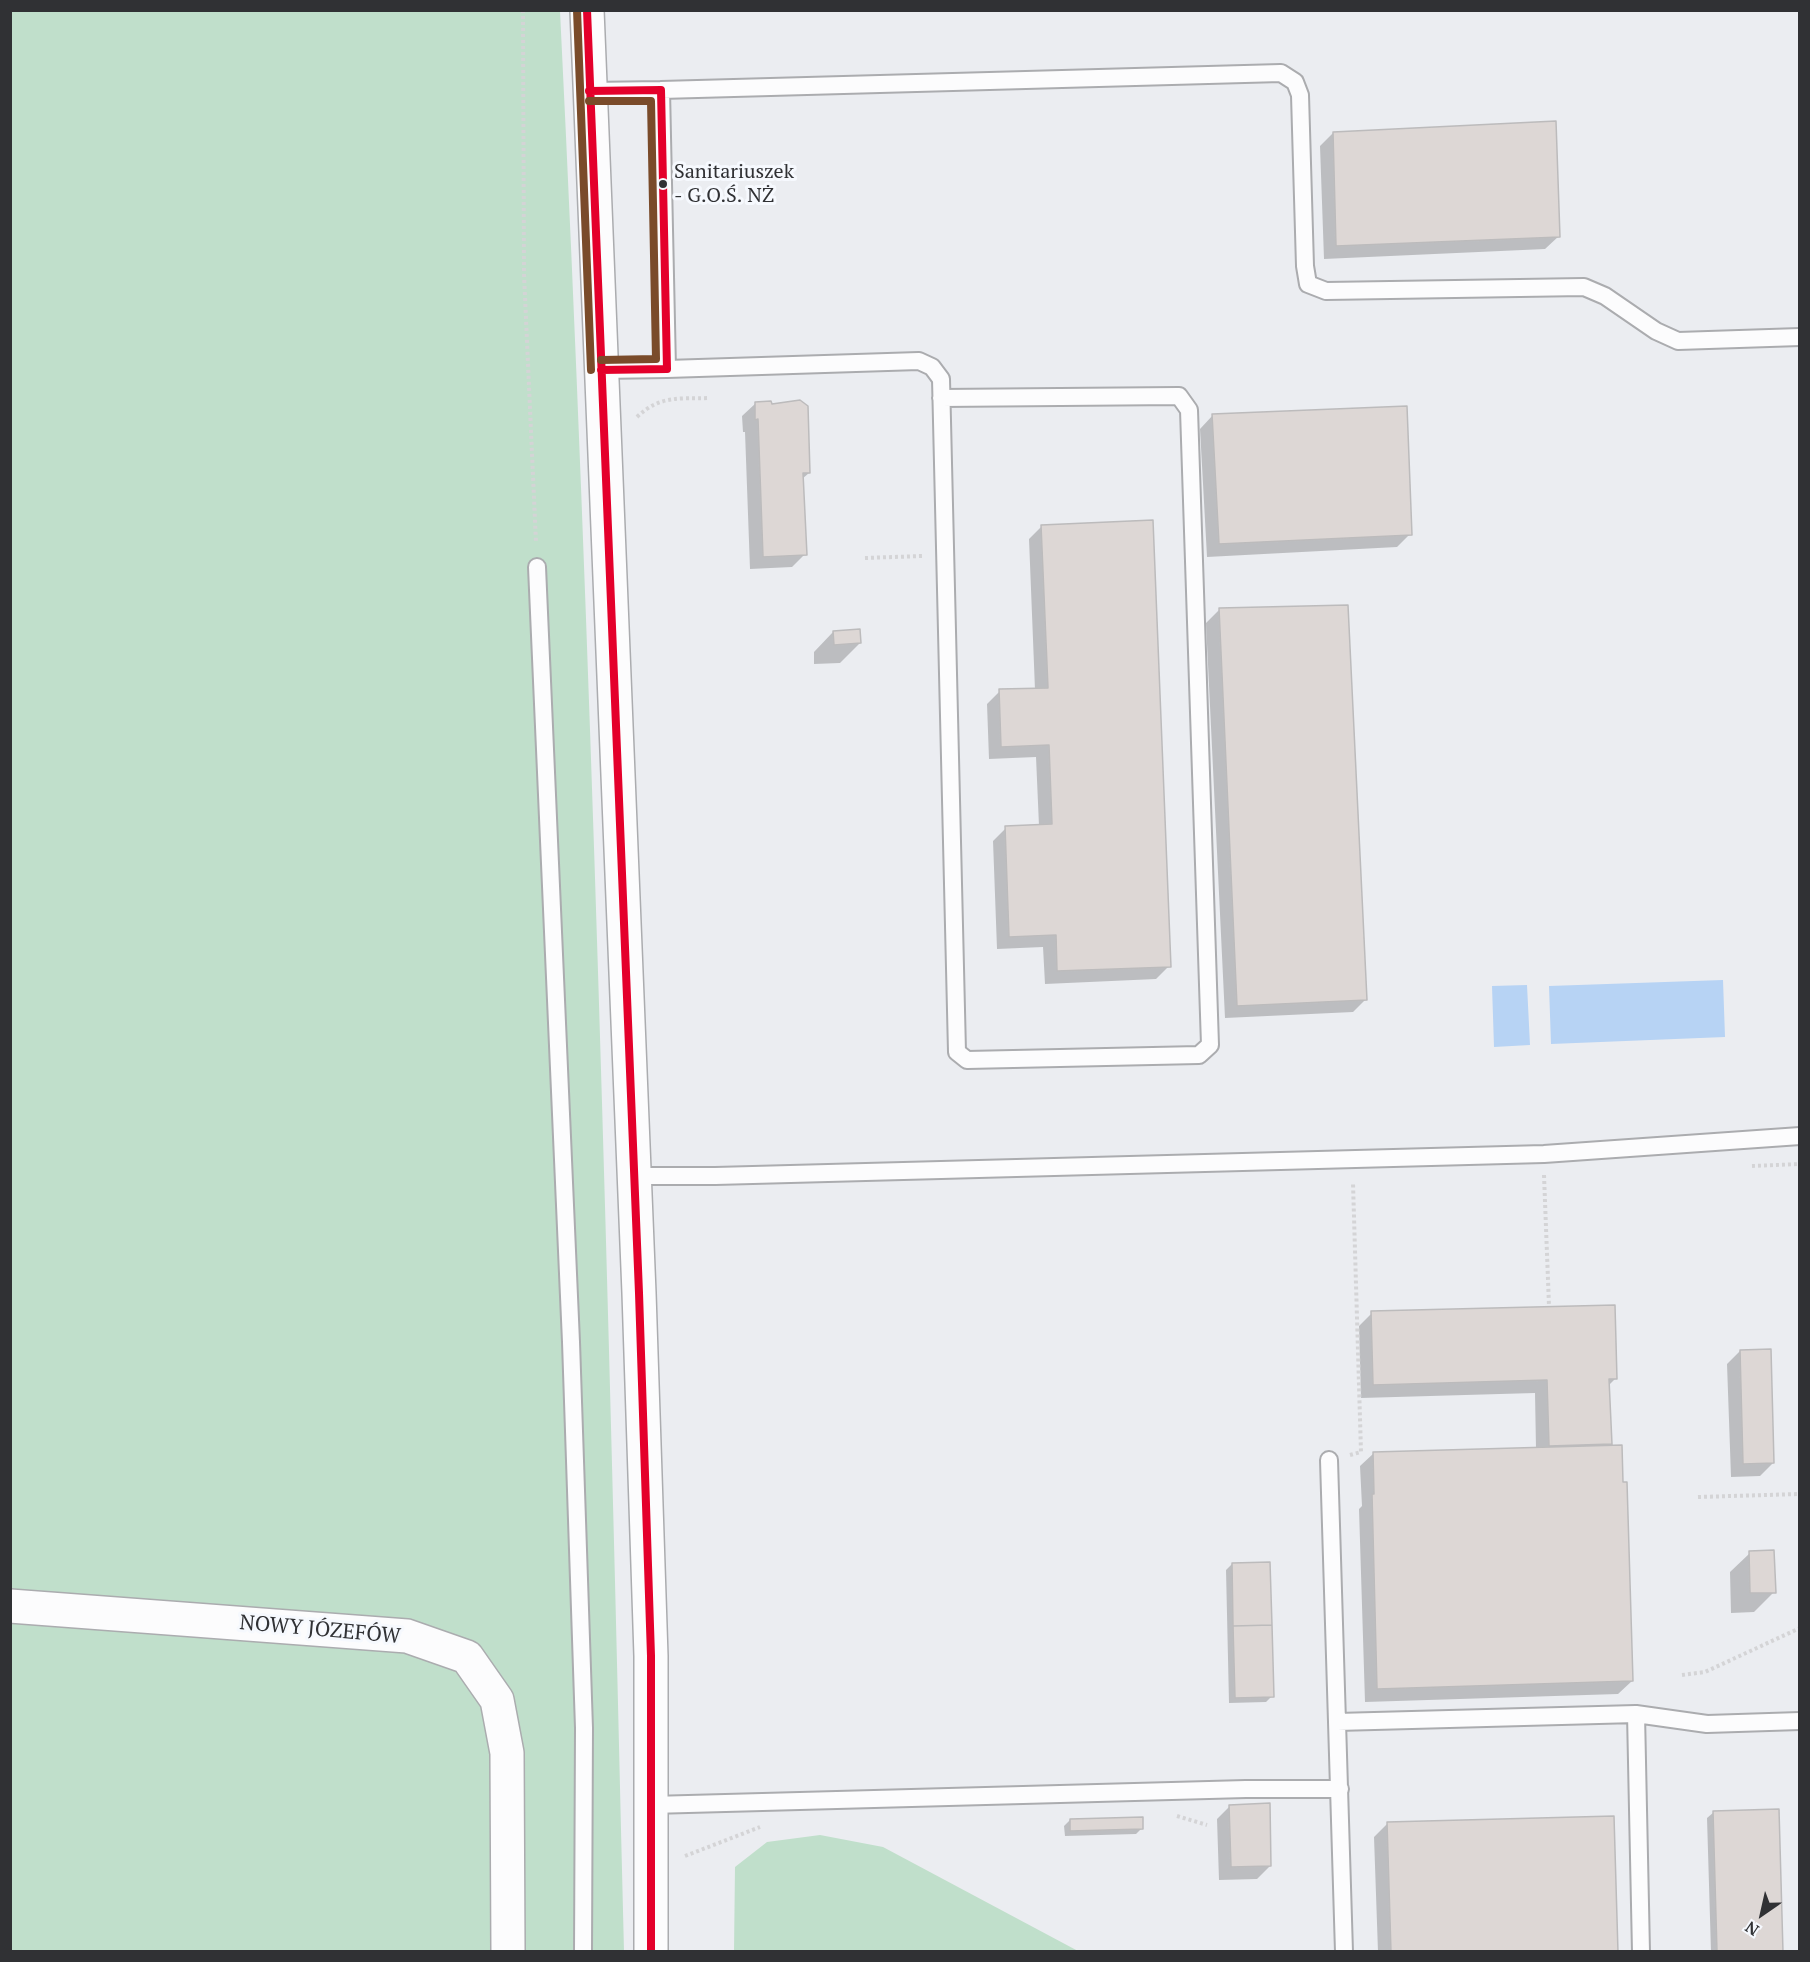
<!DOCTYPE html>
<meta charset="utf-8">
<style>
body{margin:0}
#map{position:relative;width:1810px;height:1962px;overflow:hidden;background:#ebedf1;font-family:"PT Serif",serif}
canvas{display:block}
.frame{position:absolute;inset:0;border:12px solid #303134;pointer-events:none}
.north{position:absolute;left:1732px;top:1884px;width:60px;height:60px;-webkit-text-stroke:4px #f6f9fe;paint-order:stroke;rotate:214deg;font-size:16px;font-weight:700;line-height:24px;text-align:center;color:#303134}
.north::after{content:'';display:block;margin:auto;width:21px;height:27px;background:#303134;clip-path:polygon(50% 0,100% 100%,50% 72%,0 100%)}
</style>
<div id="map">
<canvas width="1810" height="1962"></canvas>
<div class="frame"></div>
<div class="north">N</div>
</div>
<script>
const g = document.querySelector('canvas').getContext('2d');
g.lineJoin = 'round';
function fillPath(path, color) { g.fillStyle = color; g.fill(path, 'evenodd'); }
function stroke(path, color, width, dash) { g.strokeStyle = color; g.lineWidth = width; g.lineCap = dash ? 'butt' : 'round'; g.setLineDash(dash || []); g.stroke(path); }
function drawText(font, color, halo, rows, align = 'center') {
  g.font = font + ' "PT Serif",serif'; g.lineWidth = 6; g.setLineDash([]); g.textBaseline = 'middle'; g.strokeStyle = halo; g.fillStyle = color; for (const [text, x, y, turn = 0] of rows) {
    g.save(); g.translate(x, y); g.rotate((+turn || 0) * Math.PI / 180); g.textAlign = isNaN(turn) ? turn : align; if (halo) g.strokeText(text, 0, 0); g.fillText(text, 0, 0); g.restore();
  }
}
fillPath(new Path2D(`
 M 11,11 L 560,11 C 592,657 609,1304 624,1951 L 11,1952 Z
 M 820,1835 L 883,1847 L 1078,1951 L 734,1951 L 735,1867 L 767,1842 Z`), '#c0dfcb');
fillPath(new Path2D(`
 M 1723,980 L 1725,1037 L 1551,1044 L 1549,986 Z
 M 1527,985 L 1530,1045 L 1494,1047 L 1492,986 Z`), '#b7d3f4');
fillPath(new Path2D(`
 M 1333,133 L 1559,236 L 1545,249 L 1324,259 L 1320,146 Z
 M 756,403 L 809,473 L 802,479 L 805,554 L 792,567 L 750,569 L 745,432 L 743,432 L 742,416 Z
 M 1213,415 L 1410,534 L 1397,547 L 1207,557 L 1200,429 Z
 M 1042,526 L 1169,966 L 1156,979 L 1045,984 L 1043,947 L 997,949 L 993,841 L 1006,828 L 1039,826 L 1036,757 L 989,759 L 987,704 L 1000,691 L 1035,690 L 1029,539 Z
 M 1219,610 L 1366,999 L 1353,1012 L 1225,1018 L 1206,623 Z
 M 833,632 L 860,643 L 840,663 L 814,664 L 814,652 Z
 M 1372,1313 L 1616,1378 L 1608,1386 L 1610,1443 L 1606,1447 L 1632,1681 L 1618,1694 L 1365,1702 L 1359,1509 L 1362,1506 L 1360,1466 L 1374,1453 L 1536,1449 L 1535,1393 L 1361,1398 L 1359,1326 Z
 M 1740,1351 L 1773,1463 L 1760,1476 L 1731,1477 L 1727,1364 Z
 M 1750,1553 L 1774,1592 L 1754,1612 L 1731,1613 L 1730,1572 Z
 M 1232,1564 L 1272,1696 L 1266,1702 L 1229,1703 L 1226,1570 Z
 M 1230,1806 L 1270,1866 L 1257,1879 L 1219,1880 L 1217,1819 Z
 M 1714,1812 L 1782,1952 L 1711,1952 L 1707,1818 Z
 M 1070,1820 L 1142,1828 L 1136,1834 L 1065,1836 L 1064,1826 Z
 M 1387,1824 L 1616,1952 L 1378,1952 L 1374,1837 Z`), '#0003');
const building = new Path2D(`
 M 1556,121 L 1560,237 L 1336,246 L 1333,132 Z
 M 800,400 L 808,406 L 810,473 L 803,473 L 807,555 L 763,557 L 758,419 L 755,420 L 755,402 L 771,401 L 772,404 Z
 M 1407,406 L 1412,535 L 1219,544 L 1212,414 Z
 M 1153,520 L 1171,967 L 1057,971 L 1056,935 L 1009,937 L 1005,826 L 1052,824 L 1049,745 L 1001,747 L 999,689 L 1048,688 L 1041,525 Z
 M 1348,605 L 1367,1000 L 1237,1006 L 1219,608 Z
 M 860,629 L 861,643 L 834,645 L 833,631 Z
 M 1615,1305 L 1617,1379 L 1609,1379 L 1612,1444 L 1549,1446 L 1547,1380 L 1373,1385 L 1371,1311 Z
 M 1771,1349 L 1774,1463 L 1743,1464 L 1740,1350 Z
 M 1622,1445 L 1623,1482 L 1627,1482 L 1633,1681 L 1377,1689 L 1372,1494 L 1374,1494 L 1373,1452 Z
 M 1774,1550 L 1776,1593 L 1750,1593 L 1749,1551 Z
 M 1270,1562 L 1272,1625 L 1233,1626 L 1232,1563 Z
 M 1272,1625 L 1274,1697 L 1235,1698 L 1233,1626 Z
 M 1270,1803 L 1271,1866 L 1231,1867 L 1229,1805 Z
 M 1779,1809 L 1783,1952 L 1717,1952 L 1713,1811 Z
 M 1614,1816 L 1618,1952 L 1391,1952 L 1387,1822 Z
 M 1143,1817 L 1143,1829 L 1070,1831 L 1070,1819 Z`);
fillPath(building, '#ddd7d5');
stroke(building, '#bcbbbc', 1.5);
const lane = new Path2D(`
 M 661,90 L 1281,73 L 1295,82 L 1300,95 L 1305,266 L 1308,284 L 1326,291 L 1584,287 L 1605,296 L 1656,331 L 1678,341 L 1800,337
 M 589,91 L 661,90 L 667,369 L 601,370
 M 667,369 L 919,361 L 932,367 L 941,379 L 957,1052 L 967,1060 L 1199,1055 L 1210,1045 L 1189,410 L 1179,396 L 941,398
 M 537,567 L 571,1342 L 584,1728 L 583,1952
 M 634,1176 L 715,1176 L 1544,1154 L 1800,1136
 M 1329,1460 L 1337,1722 L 1636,1714 L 1707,1724 L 1800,1721
 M 1636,1714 L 1641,1952
 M 1337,1722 L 1344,1952
 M 651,1805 L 1246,1789 L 1340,1789`);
const street = new Path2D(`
 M 10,1606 L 407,1636 L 467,1657 L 497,1700 L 507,1753 L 508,1952`);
const secondary = new Path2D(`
 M 587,10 L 639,1293 L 651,1656 L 651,1952`);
stroke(lane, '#abacaf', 20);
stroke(street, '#abacaf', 36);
stroke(secondary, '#abacaf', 36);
stroke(new Path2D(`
 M 523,10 L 524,274 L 536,543
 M 637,417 C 660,395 679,399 709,398
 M 865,558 L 922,556
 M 1752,1166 L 1800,1164
 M 1544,1175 L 1549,1306
 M 1350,1455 L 1361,1452 L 1353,1183
 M 1698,1497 L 1800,1494
 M 1682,1675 L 1705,1672 L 1800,1628
 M 1177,1816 L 1207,1825
 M 685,1856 L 760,1827`), '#d4d4d6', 4, [3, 3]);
stroke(lane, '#fcfcfd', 16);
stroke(street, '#fcfcfd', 33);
stroke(secondary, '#fcfcfd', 33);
stroke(new Path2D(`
 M 587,10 L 639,1293 L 651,1656 L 651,1952
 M 589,91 L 661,90 L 667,369 L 601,370`), '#e4002b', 8);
stroke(new Path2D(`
 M 577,10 L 591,370
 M 589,101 L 651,101 L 656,359 L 601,360`), '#7a4b2a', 8);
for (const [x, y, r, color] of [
 [663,184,5,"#303134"]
]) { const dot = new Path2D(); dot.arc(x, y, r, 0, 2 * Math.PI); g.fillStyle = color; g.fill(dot); stroke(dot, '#f6f9fe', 2); }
drawText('20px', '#303134', '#f6f9fe', [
 ["Sanitariuszek",674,172],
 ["- G.O.Ś. NŻ",674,196]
], 'left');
drawText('21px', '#303134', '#f6f9fe', [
 ["NOWY JÓZEFÓW",320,1630,5]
]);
</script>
